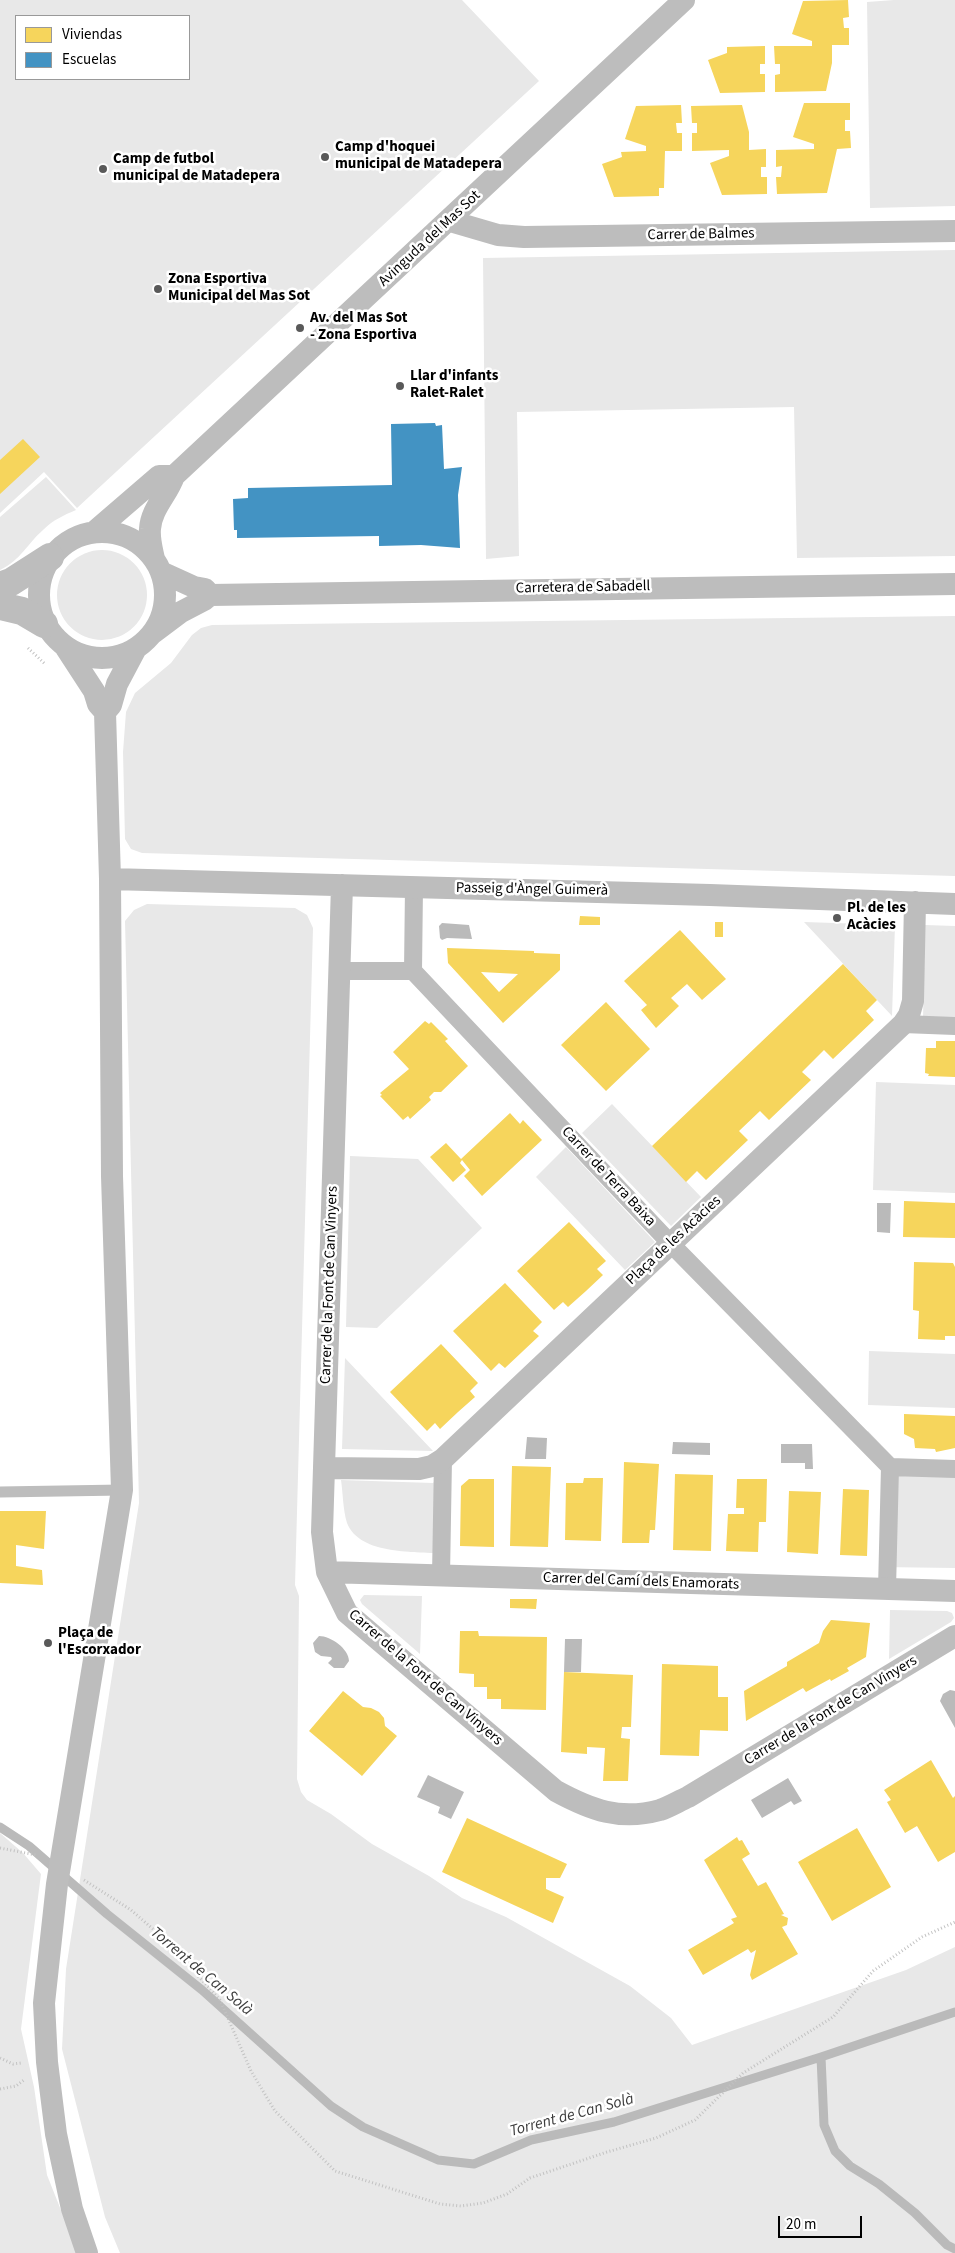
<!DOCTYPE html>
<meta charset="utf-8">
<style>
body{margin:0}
#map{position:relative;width:955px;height:2253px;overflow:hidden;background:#fff;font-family:"Source Sans 3",sans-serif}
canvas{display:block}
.legend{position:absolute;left:15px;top:15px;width:175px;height:65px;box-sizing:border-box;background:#fff;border:1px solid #999;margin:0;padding:6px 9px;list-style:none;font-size:15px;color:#000}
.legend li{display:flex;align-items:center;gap:10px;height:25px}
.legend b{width:25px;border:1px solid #999}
.scale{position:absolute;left:778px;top:2216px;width:84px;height:22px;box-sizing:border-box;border:2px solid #000;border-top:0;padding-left:6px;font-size:15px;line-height:18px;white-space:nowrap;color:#000;-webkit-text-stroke:4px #fff;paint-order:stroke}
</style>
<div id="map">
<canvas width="955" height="2253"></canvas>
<ul class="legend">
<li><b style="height:14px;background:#f6d55c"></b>Viviendas</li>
<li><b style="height:14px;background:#4393c3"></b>Escuelas</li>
</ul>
<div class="scale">20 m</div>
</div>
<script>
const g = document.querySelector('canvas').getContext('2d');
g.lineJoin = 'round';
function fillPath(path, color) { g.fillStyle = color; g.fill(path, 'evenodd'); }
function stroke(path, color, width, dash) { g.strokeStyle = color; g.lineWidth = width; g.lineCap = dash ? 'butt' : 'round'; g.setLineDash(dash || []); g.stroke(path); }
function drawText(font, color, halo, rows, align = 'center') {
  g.font = font + ' "Source Sans 3",sans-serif'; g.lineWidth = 5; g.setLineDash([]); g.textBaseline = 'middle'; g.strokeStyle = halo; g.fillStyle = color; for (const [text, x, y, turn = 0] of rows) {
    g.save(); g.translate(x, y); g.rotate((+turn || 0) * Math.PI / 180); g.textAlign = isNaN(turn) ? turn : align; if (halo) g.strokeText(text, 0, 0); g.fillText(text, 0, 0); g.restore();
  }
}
fillPath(new Path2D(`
 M 0,0 L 462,0 L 539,81 L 77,508 L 44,472 L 0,513 ZM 16,16 L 189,16 L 189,79 L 16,79 Z
 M 894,0 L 955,0 L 955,206 L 870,208 L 867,2 Z
 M 955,250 L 955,556 L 797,558 L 794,407 L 517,412 L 519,556 L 486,559 L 483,258 Z
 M 46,477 L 76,510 C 64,515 53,520 43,530 C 27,544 21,560 0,570 L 0,517 Z
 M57 595a45 45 0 1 1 90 0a45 45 0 1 1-90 0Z
 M 955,616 L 955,876 L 142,853 L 131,849 L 125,839 L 123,752 L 126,712 L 135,693 L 171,663 L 192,635 L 201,628 L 212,625 Z
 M 147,904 L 295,908 L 307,915 L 313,928 L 295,1585 L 299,1596 L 297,1779 L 301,1792 L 307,1800 L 331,1814 L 372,1844 L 429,1876 L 462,1898 L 506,1917 L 630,1986 L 671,2018 L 692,2045 L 906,1970 L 955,1947 L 955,2253 L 120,2253 L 105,2217 L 62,2049 L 66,1969 L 139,1503 L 125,921 L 134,910 Z
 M 804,922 L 895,925 L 892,1016 Z
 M 925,925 L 955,926 L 955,1032 L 923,1019 Z
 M 876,1082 L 955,1085 L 955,1193 L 873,1190 Z
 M 612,1104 L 701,1197 L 671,1226 L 582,1133 Z
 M 566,1147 L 655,1242 L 625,1270 L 536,1177 Z
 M 350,1156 L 418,1159 L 482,1228 L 377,1328 L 346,1327 Z
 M 869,1351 L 955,1354 L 955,1408 L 868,1405 Z
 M 345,1358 L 433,1451 L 342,1449 Z
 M 868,1431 L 895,1459 L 955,1461 L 955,1568 L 880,1567 L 883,1471 L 856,1442 Z
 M 446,1471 L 446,1554 C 417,1551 360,1556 347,1523 C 343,1510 343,1494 341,1480 L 433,1483 Z
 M 364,1595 L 422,1596 L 420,1654 L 362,1604 L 360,1600 Z
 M 890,1610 L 947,1611 L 952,1613 L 954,1618 L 951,1622 L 889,1659 Z
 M 0,1833 L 23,1853 L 41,1874 L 21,2029 L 34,2087 L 47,2175 L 78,2253 L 0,2253 Z`), '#e8e8e8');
fillPath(new Path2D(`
 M 442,923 L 469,925 L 472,939 L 447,938 L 442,940 L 440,938 L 439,926 Z
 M 877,1203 L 891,1203 L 890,1233 L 877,1232 Z
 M 527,1437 L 547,1438 L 546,1459 L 525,1459 Z
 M 673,1442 L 710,1443 L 710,1455 L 672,1454 Z
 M 781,1444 L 812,1444 L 813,1469 L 805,1469 L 805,1463 L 781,1463 Z
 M 319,1636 C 331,1636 349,1649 349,1661 L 344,1668 L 334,1668 L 328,1663 L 332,1659 L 331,1657 L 321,1656 L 315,1652 L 313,1643 Z
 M 565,1639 L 582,1639 L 581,1672 L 564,1672 Z
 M 950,1690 L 955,1691 L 955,1728 L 940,1701 L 943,1694 Z
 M 428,1775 L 464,1792 L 451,1819 L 438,1813 L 440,1807 L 417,1797 Z
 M 788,1778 L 802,1801 L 794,1805 L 791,1801 L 762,1818 L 751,1800 Z`), '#bababa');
fillPath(new Path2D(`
 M 848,0 L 849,17 L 843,18 L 844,28 L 849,28 L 849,45 L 832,45 L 832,63 L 826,91 L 775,92 L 775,75 L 780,74 L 780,64 L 775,64 L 774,46 L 812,46 L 812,41 L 792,34 L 803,1 Z
 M 765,46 L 765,64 L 760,64 L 760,74 L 765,74 L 765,92 L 720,93 L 708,60 L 727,53 L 727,47 Z
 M 804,103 L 850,103 L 850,120 L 845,120 L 845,131 L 850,131 L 851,148 L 837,149 L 827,193 L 777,194 L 776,177 L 781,177 L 782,166 L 776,167 L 776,150 L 814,149 L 814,144 L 793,137 Z
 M 681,105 L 682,123 L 676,123 L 677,133 L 682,133 L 682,151 L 665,151 L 664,188 L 659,188 L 659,196 L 614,197 L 602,164 L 622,157 L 621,152 L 646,151 L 646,146 L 625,139 L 636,106 Z
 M 742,105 L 749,132 L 749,150 L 766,149 L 766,167 L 761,167 L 761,177 L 767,177 L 767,194 L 722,195 L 710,163 L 729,156 L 729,150 L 692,151 L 692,133 L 697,133 L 697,123 L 692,123 L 691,106 Z
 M 23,439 L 40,457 L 0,494 L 0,460 Z
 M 580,916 L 600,917 L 600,925 L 579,925 Z
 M 715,922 L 723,922 L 723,937 L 715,937 Z
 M 680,930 L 726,979 L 702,1000 L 687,984 L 671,998 L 679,1006 L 656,1028 L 641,1010 L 647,1005 L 624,981 Z
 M 447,948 L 534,951 L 534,953 L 560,954 L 560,970 L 503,1023 L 448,963 ZM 481,972 L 518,974 L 499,992 Z
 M 843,964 L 877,1000 L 866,1011 L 874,1020 L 833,1059 L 824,1050 L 802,1072 L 811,1080 L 769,1120 L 760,1111 L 739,1131 L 748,1140 L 706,1180 L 697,1171 L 686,1182 L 652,1146 Z
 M 606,1002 L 650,1049 L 606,1091 L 561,1045 Z
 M 425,1021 L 429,1024 L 431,1022 L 448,1039 L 445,1041 L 468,1066 L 441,1092 L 434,1092 L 429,1097 L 431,1100 L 410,1119 L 408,1116 L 403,1120 L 380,1096 L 382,1095 L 380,1093 L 409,1069 L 393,1052 Z
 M 936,1041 L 955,1041 L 955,1077 L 928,1076 L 929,1074 L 925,1073 L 926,1048 L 936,1048 Z
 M 510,1113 L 520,1124 L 523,1120 L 542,1140 L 482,1196 L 464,1176 L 470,1170 L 462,1160 L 460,1163 L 466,1170 L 453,1182 L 430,1157 L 446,1143 L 461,1159 Z
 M 904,1201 L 955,1203 L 955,1238 L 903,1237 Z
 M 569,1222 L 606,1261 L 597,1269 L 603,1275 L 586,1291 L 568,1307 L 563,1302 L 554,1310 L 517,1271 Z
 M 914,1262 L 953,1263 L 955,1267 L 955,1336 L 945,1336 L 945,1340 L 918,1339 L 919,1311 L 913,1310 Z
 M 505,1283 L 542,1322 L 533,1331 L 539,1336 L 505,1368 L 499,1363 L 491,1371 L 453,1331 Z
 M 441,1344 L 478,1383 L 470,1391 L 475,1397 L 458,1412 L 440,1429 L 435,1423 L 427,1431 L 390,1392 Z
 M 904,1414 L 955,1416 L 955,1448 L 936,1452 L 935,1449 L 915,1448 L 914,1439 L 904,1434 Z
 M 624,1462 L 659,1464 L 655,1530 L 650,1530 L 649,1543 L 622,1543 Z
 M 512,1466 L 551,1467 L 548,1547 L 510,1546 Z
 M 675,1474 L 713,1475 L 711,1551 L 673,1550 Z
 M 584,1478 L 603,1478 L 601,1541 L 565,1540 L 566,1483 L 583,1483 Z
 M 469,1479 L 494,1479 L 494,1547 L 460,1546 L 461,1486 Z
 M 737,1479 L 767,1479 L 766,1522 L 759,1522 L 758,1552 L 726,1551 L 728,1514 L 744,1514 L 744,1508 L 736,1508 Z
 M 843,1489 L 869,1490 L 867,1556 L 840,1555 Z
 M 789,1491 L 821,1492 L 818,1554 L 787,1552 Z
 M 0,1511 L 46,1511 L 44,1549 L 16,1545 L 16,1566 L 42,1570 L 43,1585 L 0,1583 Z
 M 510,1599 L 537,1599 L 536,1609 L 510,1608 Z
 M 831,1620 L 870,1623 L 866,1657 L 847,1668 L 849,1671 L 831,1681 L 830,1679 L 806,1692 L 803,1688 L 746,1721 L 744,1691 L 787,1666 L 787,1662 L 819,1643 L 823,1631 Z
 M 460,1631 L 478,1631 L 479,1636 L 547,1637 L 546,1710 L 501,1709 L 501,1699 L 487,1699 L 487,1687 L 474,1687 L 474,1674 L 459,1673 Z
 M 662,1664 L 718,1666 L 718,1697 L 728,1697 L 728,1731 L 700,1730 L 699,1756 L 660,1755 Z
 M 564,1672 L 633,1675 L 631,1727 L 622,1727 L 621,1738 L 630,1739 L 628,1781 L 603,1781 L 605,1748 L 587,1747 L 587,1754 L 561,1752 Z
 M 343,1691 L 363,1707 L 371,1708 L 379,1712 L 384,1718 L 385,1726 L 397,1736 L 362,1776 L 309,1731 Z
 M 931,1760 L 953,1798 L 955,1796 L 955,1852 L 938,1862 L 917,1826 L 905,1833 L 887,1802 L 891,1800 L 884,1790 Z
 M 467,1818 L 567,1864 L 560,1878 L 546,1878 L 546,1889 L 564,1897 L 553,1923 L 442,1872 Z
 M 857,1828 L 891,1887 L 832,1921 L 798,1862 Z
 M 737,1837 L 739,1841 L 742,1840 L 750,1854 L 742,1859 L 758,1886 L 766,1882 L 784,1914 L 781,1915 L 788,1918 L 787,1925 L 782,1927 L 798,1954 L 752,1980 L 750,1975 L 756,1950 L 751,1953 L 748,1949 L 703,1975 L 688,1950 L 734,1923 L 731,1919 L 737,1917 L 704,1860 Z`), '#f6d55c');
fillPath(new Path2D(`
 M 435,423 L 436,426 L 442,425 L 444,469 L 462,467 L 458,495 L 460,548 L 421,545 L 379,546 L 379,536 L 237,538 L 237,530 L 234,530 L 233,499 L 248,498 L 248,488 L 392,485 L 391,424 Z`), '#4393c3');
stroke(new Path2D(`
 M 0,1827 L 29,1846 L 107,1914 L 202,1990 L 331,2106 L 363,2127 L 438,2160 L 474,2164 L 531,2140 L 614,2122 L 821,2057 L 955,2012
 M 821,2057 L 824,2125 L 835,2151 L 850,2166 L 879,2184 L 915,2213 L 947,2245 L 955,2249`), '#bababa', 9);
stroke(new Path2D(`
 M 28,648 L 45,664
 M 0,1848 L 36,1855
 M 84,1880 L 131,1910 L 176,1949 L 190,1967 L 220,2000 L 251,2071 L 275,2111 L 335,2171 L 440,2204 L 461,2206 L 483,2203 L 507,2194 L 530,2178 L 607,2152 L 656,2138 L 695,2120 L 743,2073 L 833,2017 L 873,1971 L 922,1937 L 955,1922
 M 0,2058 L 13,2064 L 21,2063
 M 0,2089 L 16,2086 L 24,2080`), '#c2c2c2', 3, [1, 2.5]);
stroke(new Path2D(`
 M 0,1492 L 122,1490`), '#bdbdbd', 11);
stroke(new Path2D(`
 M 414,887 L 413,971 L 671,1244 L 890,1467 L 955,1469
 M 340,971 L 413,971
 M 903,1024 L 955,1026
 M 441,1576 L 443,1459
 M 887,1589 L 890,1467`), '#bdbdbd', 18);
stroke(new Path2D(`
 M 450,221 L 498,235 L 524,237 L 955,231
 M39 595a63 63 0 1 1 126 0a63 63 0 1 1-126 0Z
 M 94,532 L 159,476 L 174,476
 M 154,559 C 152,549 149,539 150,529 C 151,509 168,494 174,476 L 684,0
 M 161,572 L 194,587 L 205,589 L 210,595
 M 153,633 L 181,612 L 204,600 L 210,595 L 955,584
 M 66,648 L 94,691 L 98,704 L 105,712
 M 105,712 L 111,705 L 117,684 L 135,650
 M 110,879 L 710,895 L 955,904
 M 342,885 L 322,1532 L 327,1572 L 347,1613 L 556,1791 C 591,1810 620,1821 660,1810 C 669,1807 679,1801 688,1797 L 955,1636
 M 324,1468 L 419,1469 L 432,1466 L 443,1459 L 903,1024 L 909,1015 L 913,1001 L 915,902
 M 327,1572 L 955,1591
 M 87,2253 L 72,2209 L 56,2134 L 47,2062 L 44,2003 L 57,1884 L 122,1490 L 112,1176 L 110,879 L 105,712`), '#bdbdbd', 22);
stroke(new Path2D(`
 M 0,586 L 11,582 L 50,557
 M 0,606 L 22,611 L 44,624`), '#bdbdbd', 28);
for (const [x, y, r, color] of [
 [325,157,5,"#595959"],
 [103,169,5,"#595959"],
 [158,289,5,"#595959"],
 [300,328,5,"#595959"],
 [400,386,5,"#595959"],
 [837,918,5,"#595959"],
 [48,1643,5,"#595959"]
]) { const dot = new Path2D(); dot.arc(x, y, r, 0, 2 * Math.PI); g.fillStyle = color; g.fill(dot); stroke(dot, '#fff', 2); }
drawText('bold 15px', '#000', '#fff', [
 ["Camp d'hoquei",335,148],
 ["municipal de Matadepera",335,165],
 ["Camp de futbol",113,160],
 ["municipal de Matadepera",113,177],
 ["Zona Esportiva",168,280],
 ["Municipal del Mas Sot",168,297],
 ["Av. del Mas Sot",310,319],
 ["- Zona Esportiva",310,336],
 ["Llar d'infants",410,377],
 ["Ralet-Ralet",410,394],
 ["Pl. de les",847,909],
 ["Acàcies",847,926],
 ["Plaça de",58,1634],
 ["l'Escorxador",58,1651]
], 'left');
drawText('15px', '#000', '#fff', [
 ["Carrer de Balmes",701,235,-1],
 ["Avinguda del Mas Sot",430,239,-43],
 ["Carretera de Sabadell",583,588,-1],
 ["Passeig d'Àngel Guimerà",532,890,1],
 ["Carrer de Terra Baixa",608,1177,47],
 ["Plaça de les Acàcies",674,1241,-43],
 ["Carrer de la Font de Can Vinyers",330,1285,-88],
 ["Carrer del Camí dels Enamorats",641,1582,2],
 ["Carrer de la Font de Can Vinyers",425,1678,41],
 ["Carrer de la Font de Can Vinyers",831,1711,-31]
]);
drawText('italic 16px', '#3d3d3d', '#fff', [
 ["Torrent de Can Solà",201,1972,40],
 ["Torrent de Can Solà",572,2116,-15]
]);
</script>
